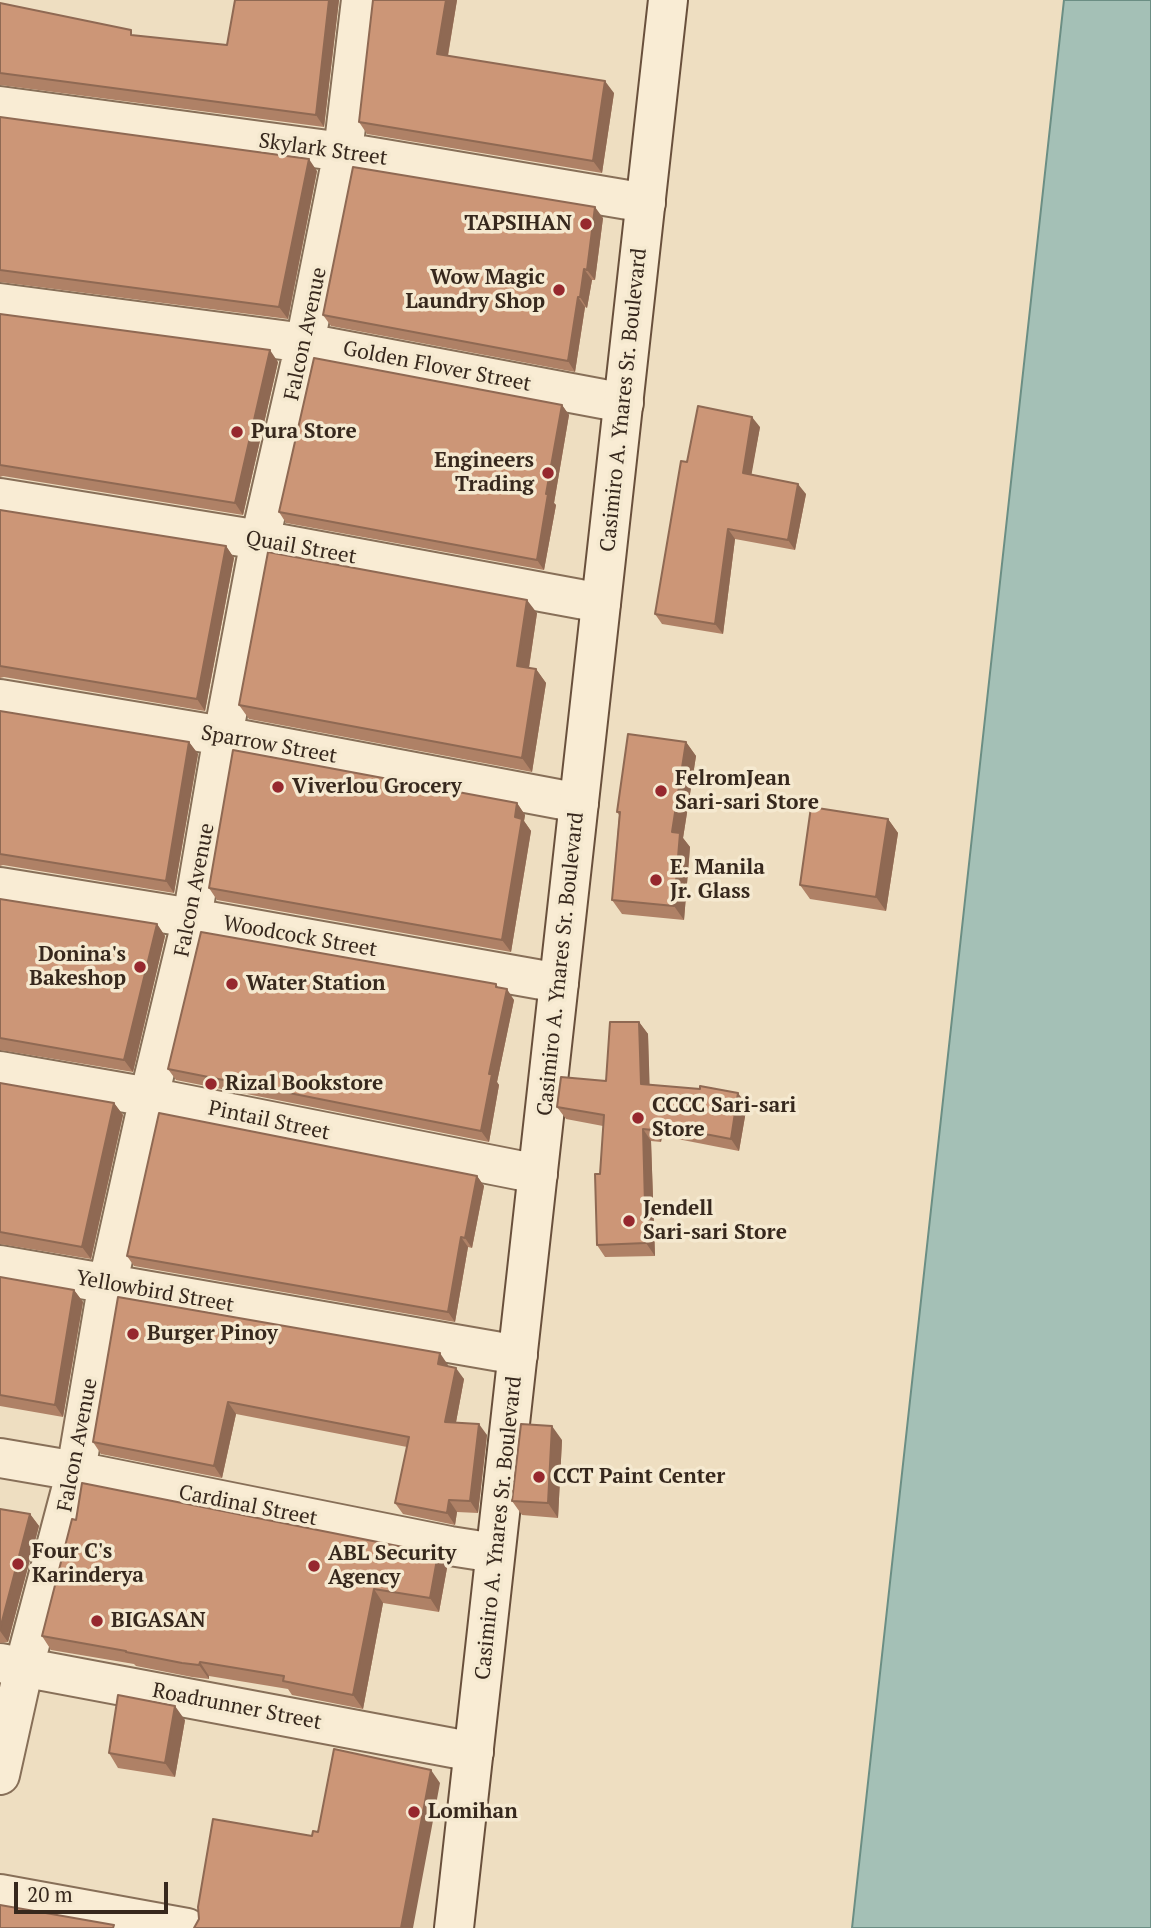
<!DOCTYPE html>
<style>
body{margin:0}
#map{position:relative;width:1151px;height:1928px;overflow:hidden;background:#eedec1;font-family:"PT Serif",serif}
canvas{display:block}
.scale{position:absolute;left:14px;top:1882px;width:154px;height:32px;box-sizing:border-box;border:4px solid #37281d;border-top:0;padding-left:9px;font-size:21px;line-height:24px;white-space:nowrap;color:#37281d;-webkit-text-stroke:5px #f5e9d0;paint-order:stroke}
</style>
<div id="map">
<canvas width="1151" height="1928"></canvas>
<div class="scale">20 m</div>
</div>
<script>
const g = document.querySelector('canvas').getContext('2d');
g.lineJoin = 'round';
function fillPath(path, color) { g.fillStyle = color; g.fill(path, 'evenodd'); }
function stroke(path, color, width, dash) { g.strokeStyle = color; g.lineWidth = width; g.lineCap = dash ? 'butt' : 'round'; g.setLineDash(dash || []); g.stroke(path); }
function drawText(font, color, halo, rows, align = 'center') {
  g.font = font + ' "PT Serif",serif'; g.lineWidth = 7; g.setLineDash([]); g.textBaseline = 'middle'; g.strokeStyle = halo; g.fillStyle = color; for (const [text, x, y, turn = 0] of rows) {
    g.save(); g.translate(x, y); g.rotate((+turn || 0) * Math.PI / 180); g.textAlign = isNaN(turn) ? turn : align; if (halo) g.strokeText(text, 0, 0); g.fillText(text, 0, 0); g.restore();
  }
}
const water = new Path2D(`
 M 1064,0 L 1151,0 L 1151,1928 L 852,1928 Z`);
fillPath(water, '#a4c0b6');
stroke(water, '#6b8e84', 2);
const street = new Path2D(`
 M 0,106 L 343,152 L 646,203
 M 0,303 L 305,343 L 624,403
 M 0,498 L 260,540 L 601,603
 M 0,699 L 223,736 L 579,803
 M 0,887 L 192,918 L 559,983
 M 0,1071 L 149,1097 L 538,1174
 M 0,1265 L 518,1355
 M 0,1458 L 76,1471 L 450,1546 L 495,1553
 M 0,1663 L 474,1752
 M 0,1775 L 24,1667 L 76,1471 L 108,1282 L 149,1097 L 192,918 L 223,736 L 260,540 L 305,343 L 343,152 L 361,0
 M 0,1894 L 187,1928`);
const secondary = new Path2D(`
 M 454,1928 L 668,0`);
stroke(street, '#876f58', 42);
stroke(secondary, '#69503c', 42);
stroke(street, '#f9ecd4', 38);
stroke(secondary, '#f9ecd4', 38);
fillPath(new Path2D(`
 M 235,0 L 339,0 L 324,127 L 0,85 L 0,3 L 135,36 L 227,45 Z
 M 373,0 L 457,0 L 448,56 L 614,93 L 602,173 L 367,134 L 359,122 Z
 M 0,117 L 317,171 L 288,319 L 0,282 Z
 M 603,218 L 595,280 L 592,280 L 587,308 L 585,307 L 575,372 L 331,326 L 323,315 Z
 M 0,314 L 278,362 L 243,515 L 3,476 L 0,477 Z
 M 562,405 L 569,415 L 554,503 L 556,505 L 544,570 L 286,523 L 279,512 Z
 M 760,427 L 751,474 L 806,494 L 795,550 L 735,539 L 723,634 L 662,624 L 655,614 L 687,462 Z
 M 0,510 L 226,546 L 234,558 L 205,711 L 4,677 L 0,678 Z
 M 537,613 L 529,668 L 536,669 L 546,683 L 532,772 L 249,719 L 239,705 Z
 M 0,711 L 189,742 L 198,754 L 174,893 L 3,865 L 0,866 Z
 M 686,742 L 696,756 L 683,838 L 690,847 L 684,920 L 622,914 L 612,900 L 619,815 L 617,812 Z
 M 517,803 L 525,815 L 524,821 L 531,831 L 511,952 L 217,900 L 209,888 Z
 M 888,819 L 898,833 L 886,911 L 810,899 L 800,885 Z
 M 0,899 L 157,924 L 165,936 L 133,1072 L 0,1050 Z
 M 496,984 L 498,987 L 514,1000 L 497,1082 L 499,1085 L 489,1142 L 176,1080 L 168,1069 Z
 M 639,1022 L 648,1034 L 649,1085 L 747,1105 L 739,1151 L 662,1136 L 661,1142 L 651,1141 L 655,1256 L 605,1257 L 597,1245 L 603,1126 L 566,1119 L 557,1107 L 606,1081 Z
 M 0,1083 L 114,1103 L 123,1115 L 91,1259 L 0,1244 Z
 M 477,1176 L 484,1186 L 472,1248 L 468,1247 L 455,1322 L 134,1266 L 127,1256 Z
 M 0,1277 L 74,1290 L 83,1302 L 63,1417 L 0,1406 Z
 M 118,1297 L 448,1365 L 447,1366 L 464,1379 L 456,1422 L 487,1435 L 478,1513 L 457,1512 L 455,1525 L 403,1514 L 395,1503 L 407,1447 L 236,1414 L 222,1478 L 101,1454 L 93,1442 Z
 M 562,1440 L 558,1518 L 522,1515 L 512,1501 Z
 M 0,1509 L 30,1514 L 39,1526 L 8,1642 L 0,1643 Z
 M 438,1554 L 447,1568 L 439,1612 L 383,1603 L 363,1709 L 292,1695 L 288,1689 L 209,1676 L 209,1679 L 192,1677 L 136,1666 L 134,1664 L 51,1650 L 42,1636 Z
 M 185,1720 L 175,1777 L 118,1768 L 109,1753 Z`), '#af8166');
fillPath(new Path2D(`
 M 329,0 L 339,0 L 324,127 L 316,115 Z
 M 446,0 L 457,0 L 446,66 L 437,54 Z
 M 605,81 L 614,93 L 602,173 L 593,161 Z
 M 309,159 L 317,171 L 288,319 L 279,307 Z
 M 595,207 L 603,218 L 595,280 L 587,270 Z
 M 584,269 L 592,280 L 587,308 L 580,297 Z
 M 578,297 L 585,307 L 575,372 L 568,361 Z
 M 270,350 L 278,362 L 243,515 L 235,503 Z
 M 562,405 L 569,415 L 554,503 L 556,505 L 544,570 L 537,560 L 546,494 Z
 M 752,417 L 760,427 L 750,483 L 743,473 Z
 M 798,484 L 806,494 L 795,550 L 788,540 Z
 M 728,529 L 735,539 L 723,634 L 715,624 Z
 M 226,546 L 234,558 L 205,711 L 197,699 Z
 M 527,600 L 537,613 L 527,680 L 517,666 Z
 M 536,669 L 546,683 L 532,772 L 522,758 Z
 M 189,742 L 198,754 L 174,893 L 166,881 Z
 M 686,742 L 696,756 L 683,838 L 690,847 L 684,920 L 674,906 L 672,832 Z
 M 517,803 L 525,815 L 524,821 L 531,831 L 511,952 L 502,940 Z
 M 888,819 L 898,833 L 886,911 L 876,897 Z
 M 157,924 L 165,936 L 133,1072 L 124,1060 Z
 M 507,989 L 514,1000 L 497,1082 L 499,1085 L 489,1142 L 481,1131 L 489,1074 Z
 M 639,1022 L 648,1034 L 650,1096 L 641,1084 Z
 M 738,1093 L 747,1105 L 739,1151 L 731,1139 Z
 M 114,1103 L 123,1115 L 91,1259 L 82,1247 Z
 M 653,1124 L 662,1136 L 661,1142 L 653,1130 Z
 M 643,1129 L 651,1141 L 655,1256 L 646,1243 Z
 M 477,1176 L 484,1186 L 472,1248 L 465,1238 Z
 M 461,1237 L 468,1247 L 455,1322 L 448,1312 Z
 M 74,1290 L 83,1302 L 63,1417 L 55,1405 Z
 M 440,1353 L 448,1365 L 446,1376 L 438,1364 Z
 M 456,1368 L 464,1379 L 454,1433 L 445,1422 Z
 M 228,1402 L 236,1414 L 222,1478 L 214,1466 Z
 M 479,1424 L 487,1435 L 478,1513 L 470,1501 Z
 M 552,1426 L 562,1440 L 558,1518 L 548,1503 Z
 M 449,1500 L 457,1512 L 455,1525 L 447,1513 Z
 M 30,1514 L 39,1526 L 8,1642 L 0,1631 L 0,1629 Z
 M 438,1554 L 447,1568 L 439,1612 L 430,1598 Z
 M 374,1589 L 383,1603 L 363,1709 L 353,1695 Z
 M 200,1662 L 209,1676 L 209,1679 L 199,1665 Z
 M 175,1706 L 185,1720 L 175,1777 L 165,1763 Z
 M 431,1770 L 440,1783 L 413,1928 L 401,1928 Z`), '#8f6953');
const building = new Path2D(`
 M 235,0 L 329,0 L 316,115 L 0,73 L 0,3 L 131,30 L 131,35 L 227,45 Z
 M 373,0 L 446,0 L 437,54 L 605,81 L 593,161 L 359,122 Z
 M 0,117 L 309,159 L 279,307 L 0,270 Z
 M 353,167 L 595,207 L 587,270 L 584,269 L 580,297 L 578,297 L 568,361 L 323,315 Z
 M 0,314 L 270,350 L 235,503 L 0,465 Z
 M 314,358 L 562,405 L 546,494 L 548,494 L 537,560 L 279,512 Z
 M 698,406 L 752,417 L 743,473 L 798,484 L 788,540 L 728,529 L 715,624 L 655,614 L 681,461 L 687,462 Z
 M 0,510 L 226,546 L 197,699 L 0,666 Z
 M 268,552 L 527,600 L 517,666 L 536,669 L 522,758 L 239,705 Z
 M 0,711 L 189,742 L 166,881 L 0,854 Z
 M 628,734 L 686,742 L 672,832 L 680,833 L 674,906 L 612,900 L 620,812 L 617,812 Z
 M 233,750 L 517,803 L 515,817 L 522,819 L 502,940 L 209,888 Z
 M 811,807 L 888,819 L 876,897 L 800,885 Z
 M 0,899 L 157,924 L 124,1060 L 0,1038 Z
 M 201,932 L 496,984 L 496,987 L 507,989 L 489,1074 L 492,1074 L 481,1131 L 168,1069 Z
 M 610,1022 L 639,1022 L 641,1084 L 700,1089 L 700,1086 L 738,1093 L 731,1139 L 653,1124 L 653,1130 L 643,1129 L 646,1243 L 597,1245 L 595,1174 L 600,1174 L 604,1115 L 557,1107 L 561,1077 L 606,1081 Z
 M 0,1083 L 114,1103 L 82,1247 L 0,1232 Z
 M 159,1113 L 477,1176 L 465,1238 L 461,1237 L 448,1312 L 127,1256 Z
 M 0,1277 L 74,1290 L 55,1405 L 0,1395 Z
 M 118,1297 L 440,1353 L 438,1364 L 456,1368 L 445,1422 L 479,1424 L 470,1501 L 449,1500 L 447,1513 L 395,1503 L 409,1437 L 228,1402 L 214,1466 L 93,1442 Z
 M 521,1424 L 552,1426 L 548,1503 L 512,1501 Z
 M 82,1483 L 438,1554 L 430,1598 L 374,1589 L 353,1695 L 283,1681 L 284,1676 L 200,1662 L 199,1665 L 182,1663 L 126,1652 L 126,1651 L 42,1636 L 72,1519 L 76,1520 Z
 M 0,1509 L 30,1514 L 0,1629 Z
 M 118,1695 L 175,1706 L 165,1763 L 109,1753 Z
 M 334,1749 L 431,1770 L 401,1928 L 194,1928 L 199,1919 L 198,1907 L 213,1819 L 312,1836 L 313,1831 L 318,1832 Z
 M 0,1905 L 114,1925 L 113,1928 L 0,1928 Z`);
fillPath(building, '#cc9677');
stroke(building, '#8f6953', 2);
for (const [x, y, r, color] of [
 [586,224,7,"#96282e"],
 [559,290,7,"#96282e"],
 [237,432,7,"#96282e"],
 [548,473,7,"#96282e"],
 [278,787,7,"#96282e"],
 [661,791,7,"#96282e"],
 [656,880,7,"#96282e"],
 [140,967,7,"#96282e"],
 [232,984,7,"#96282e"],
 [211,1084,7,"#96282e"],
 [638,1118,7,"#96282e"],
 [629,1221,7,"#96282e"],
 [133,1334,7,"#96282e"],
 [539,1477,7,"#96282e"],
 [18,1564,7,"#96282e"],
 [314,1566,7,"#96282e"],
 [97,1621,7,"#96282e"],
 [414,1812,7,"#96282e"]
]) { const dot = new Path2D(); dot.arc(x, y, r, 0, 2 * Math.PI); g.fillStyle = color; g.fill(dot); stroke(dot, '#f5e9d0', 2.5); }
drawText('21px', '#37281d', '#f5e9d0', [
 ["Skylark Street",323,150,8],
 ["Falcon Avenue",306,334,-78],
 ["Golden Flover Street",437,367,11],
 ["Casimiro A. Ynares Sr. Boulevard",624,400,-84],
 ["Quail Street",301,548,10],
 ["Sparrow Street",269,745,10],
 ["Falcon Avenue",195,890,-79],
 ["Woodcock Street",300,937,10],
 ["Casimiro A. Ynares Sr. Boulevard",561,964,-84],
 ["Pintail Street",269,1121,12],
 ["Yellowbird Street",155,1292,10],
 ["Falcon Avenue",78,1445,-79],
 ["Cardinal Street",248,1506,11],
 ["Casimiro A. Ynares Sr. Boulevard",499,1528,-84],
 ["Roadrunner Street",237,1707,11]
]);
drawText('bold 21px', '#37281d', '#f5e9d0', [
 ["TAPSIHAN",572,224,"right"],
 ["Wow Magic",545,278,"right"],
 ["Laundry Shop",545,302,"right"],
 ["Pura Store",251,432],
 ["Engineers",534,461,"right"],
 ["Trading",534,485,"right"],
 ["FelromJean",675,779],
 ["Sari-sari Store",675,803],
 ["Viverlou Grocery",292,787],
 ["E. Manila",670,868],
 ["Jr. Glass",670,892],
 ["Donina's",126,955,"right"],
 ["Bakeshop",126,979,"right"],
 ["Water Station",246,984],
 ["Rizal Bookstore",225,1084],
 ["CCCC Sari-sari",652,1106],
 ["Store",652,1130],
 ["Jendell",643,1209],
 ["Sari-sari Store",643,1233],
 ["Burger Pinoy",147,1334],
 ["CCT Paint Center",553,1477],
 ["Four C's",32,1552],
 ["Karinderya",32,1576],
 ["ABL Security",328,1554],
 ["Agency",328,1578],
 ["BIGASAN",111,1621],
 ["Lomihan",428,1812]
], 'left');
</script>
